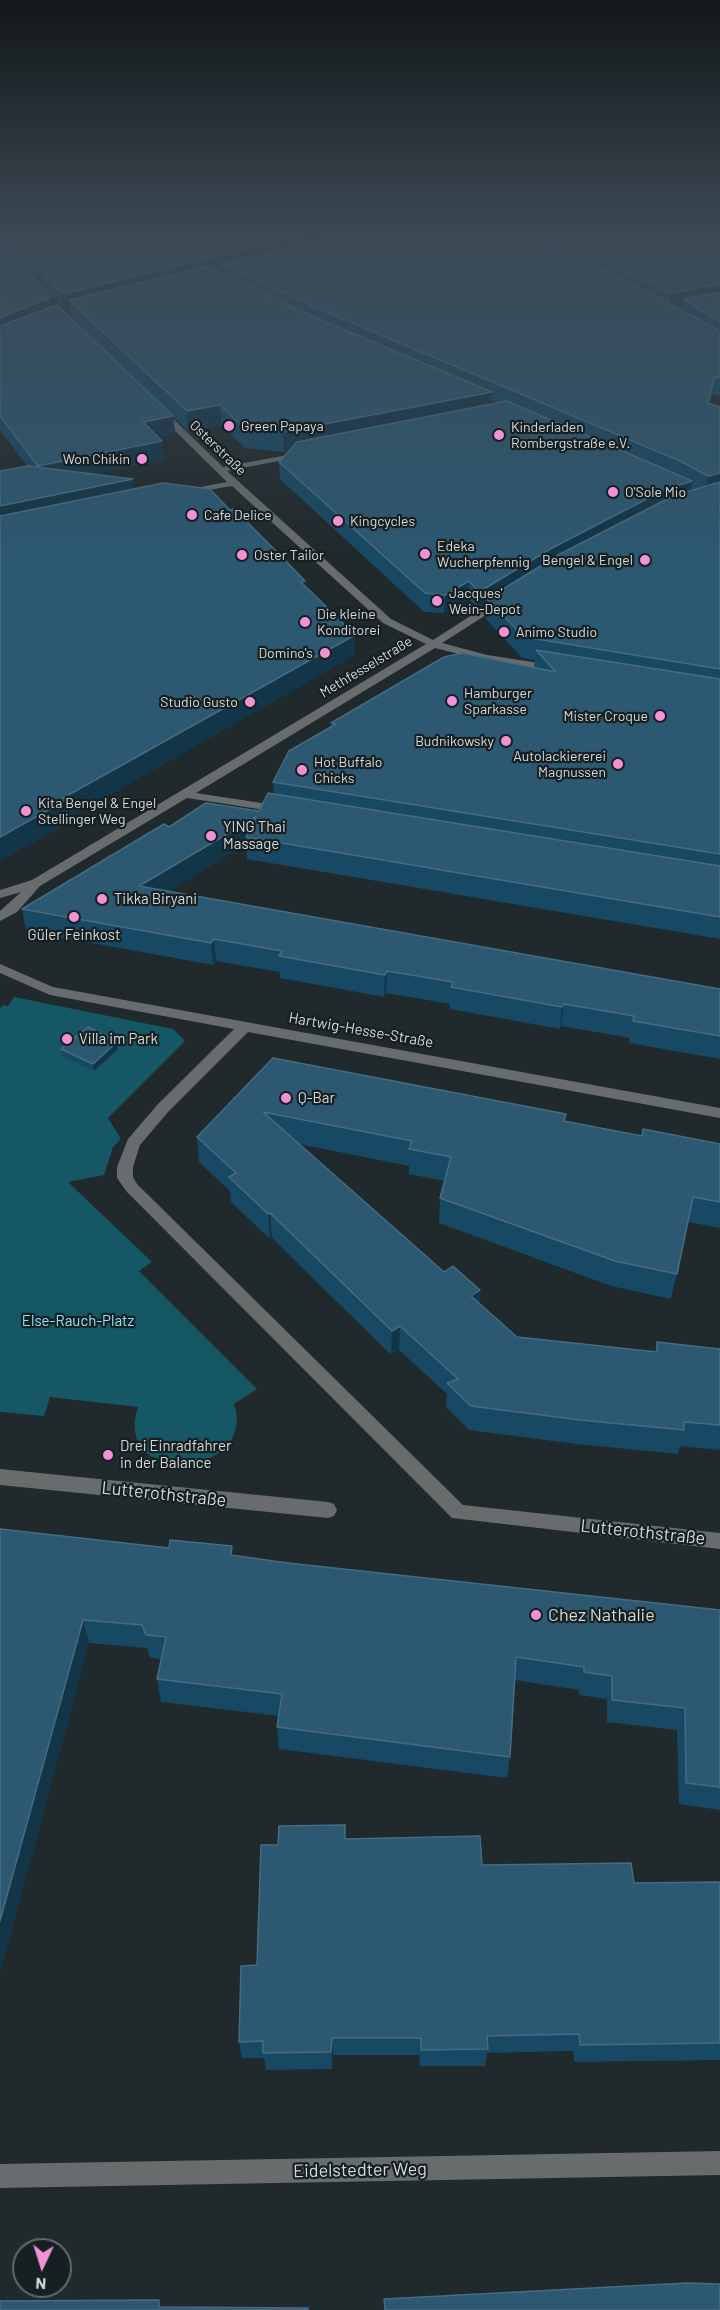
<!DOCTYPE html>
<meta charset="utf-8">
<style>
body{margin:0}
#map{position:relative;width:720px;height:2310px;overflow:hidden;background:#20292b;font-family:Barlow,sans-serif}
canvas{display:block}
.north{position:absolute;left:12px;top:2238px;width:60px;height:60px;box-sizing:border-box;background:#161f21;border:2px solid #626a6b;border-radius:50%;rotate:184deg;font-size:16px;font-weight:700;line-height:24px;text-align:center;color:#d4dadb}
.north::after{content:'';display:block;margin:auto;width:21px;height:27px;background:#f391d5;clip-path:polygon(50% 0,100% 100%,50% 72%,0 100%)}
</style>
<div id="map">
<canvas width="720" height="2310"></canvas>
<div class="north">N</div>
</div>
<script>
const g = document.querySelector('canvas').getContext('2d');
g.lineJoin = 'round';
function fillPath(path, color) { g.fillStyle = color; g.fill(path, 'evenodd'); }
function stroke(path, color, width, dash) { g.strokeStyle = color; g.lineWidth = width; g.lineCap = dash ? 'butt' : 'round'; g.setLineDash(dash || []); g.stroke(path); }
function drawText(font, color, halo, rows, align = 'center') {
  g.font = font + ' Barlow,sans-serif'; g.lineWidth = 4.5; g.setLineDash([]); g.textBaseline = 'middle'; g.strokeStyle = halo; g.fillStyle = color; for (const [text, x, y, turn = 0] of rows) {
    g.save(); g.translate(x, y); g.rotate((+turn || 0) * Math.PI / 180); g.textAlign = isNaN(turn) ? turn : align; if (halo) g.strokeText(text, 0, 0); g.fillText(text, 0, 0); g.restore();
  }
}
fillPath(new Path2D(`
 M 14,997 L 173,1029 L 185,1041 L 108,1118 L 121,1139 L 113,1147 L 104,1175 L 68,1182 L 152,1262 L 139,1271 L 257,1389 L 234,1404 C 258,1479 111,1488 138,1407 L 50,1397 L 44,1416 L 0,1412 L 0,1009 L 3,1005 L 8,1006 Z`), '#155765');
fillPath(new Path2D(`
 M 157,409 L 163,409 L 223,467 L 304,452 L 304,456 L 227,471 L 391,619 L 433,640 L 500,597 L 508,597 L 508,601 L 442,643 L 487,655 L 552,665 L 557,668 L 552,671 L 487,661 L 435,648 L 196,793 L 281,806 L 285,807 L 285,813 L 187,798 L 40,886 L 17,912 L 0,921 L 0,911 L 21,892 L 0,898 L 0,890 L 32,880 L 426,644 L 383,623 L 232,486 L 184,494 L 184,490 L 227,482 L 157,413 Z
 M 0,964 L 53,987 L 720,1108 L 720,1118 L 248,1032 L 168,1112 L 140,1145 L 133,1167 L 133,1177 L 137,1184 L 463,1505 L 720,1533 L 720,1549 L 452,1518 L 127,1192 L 117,1178 L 117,1167 L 128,1139 L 158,1104 L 234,1029 L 50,995 L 0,973 Z
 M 0,1469 L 328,1502 L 334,1504 L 337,1510 L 334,1516 L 328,1518 L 0,1485 Z
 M 720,2151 L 720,2175 L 0,2188 L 0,2164 Z`), '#686c6c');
fillPath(new Path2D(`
 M 0,233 L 720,233 L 720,396 L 712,394 L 710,403 L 720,407 L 720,939 L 247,859 L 246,845 L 169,891 L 720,989 L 720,1059 L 629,1043 L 630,1038 L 561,1026 L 560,1029 L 450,1009 L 450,1004 L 386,993 L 384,997 L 280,978 L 280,972 L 216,961 L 213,965 L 26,931 L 22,909 L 169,827 L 259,811 L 274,794 L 273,782 L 331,727 L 331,723 L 534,667 L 535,660 L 522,658 L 486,619 L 487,604 L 478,610 L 468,599 L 444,613 L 424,612 L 280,479 L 279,462 L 289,451 L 284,452 L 245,448 L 221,425 L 188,431 L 173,417 L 175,434 L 158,437 L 164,460 L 92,474 L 134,489 L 306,587 L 355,635 L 355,655 L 69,818 L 70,822 L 0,861 L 27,466 L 0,430 ZM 28,270 L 37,277 L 64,310 L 70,309 L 71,318 L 52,307 ZM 491,400 L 498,403 L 491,404 Z
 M 117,1042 L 118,1049 L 94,1071 L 62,1056 L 61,1049 Z
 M 273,1058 L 566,1114 L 565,1121 L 642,1136 L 720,1144 L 720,1228 L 688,1222 L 671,1299 L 611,1286 L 439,1223 L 440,1198 L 444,1181 L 409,1174 L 409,1166 L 299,1144 L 444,1272 L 480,1290 L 479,1303 L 517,1337 L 655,1352 L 657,1342 L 720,1349 L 720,1450 L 680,1446 L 678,1454 L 576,1444 L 469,1430 L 446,1407 L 447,1394 L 399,1350 L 391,1355 L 272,1238 L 270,1239 L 231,1202 L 230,1191 L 199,1162 L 197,1137 Z
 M 0,1529 L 233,1555 L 288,1563 L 720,1610 L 720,1810 L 679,1804 L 677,1730 L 607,1722 L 607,1699 L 579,1695 L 579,1690 L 515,1680 L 510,1757 L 507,1778 L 279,1749 L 277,1727 L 279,1716 L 161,1702 L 157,1679 L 161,1659 L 150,1658 L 147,1648 L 89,1643 L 0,1973 Z
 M 346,1839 L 482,1865 L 634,1883 L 720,1882 L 720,2060 L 574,2062 L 573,2051 L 487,2053 L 485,2066 L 420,2066 L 419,2055 L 333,2055 L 332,2069 L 266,2070 L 264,2058 L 242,2058 L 239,2042 L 257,1965 L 278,1845 Z`), '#174864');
fillPath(new Path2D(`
 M 315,233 L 380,233 L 223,264 L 223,272 L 77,307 L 69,300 L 70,309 L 64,310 L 62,294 Z
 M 720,284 L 720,301 L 683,299 L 681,307 L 668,310 L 670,293 Z
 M 51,297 L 53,314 L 0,336 L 0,318 Z
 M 715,377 L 712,394 L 705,421 L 708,403 Z
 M 492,392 L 490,411 L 284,452 L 283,432 Z
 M 220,405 L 221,425 L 188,431 L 187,411 Z
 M 173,416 L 175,434 L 144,440 L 143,422 Z
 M 162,441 L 164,460 L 41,484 L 38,466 Z
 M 720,473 L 720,491 L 705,495 L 708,476 Z
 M 133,479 L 135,498 L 0,526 L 0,506 Z
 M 692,481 L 690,499 L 487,599 L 487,604 L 478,610 L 479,592 L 552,548 L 664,490 Z
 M 469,581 L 468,599 L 444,613 L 445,595 Z
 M 355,635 L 355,655 L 69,818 L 70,822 L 0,861 L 0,837 L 63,798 Z
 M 256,817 L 246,837 L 246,845 L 142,908 L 139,886 Z
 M 214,939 L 216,961 L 213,965 L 211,943 Z
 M 387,971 L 386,993 L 384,997 L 385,975 Z
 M 564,1004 L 561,1026 L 560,1029 L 562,1007 Z
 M 117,1042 L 118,1049 L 94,1071 L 93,1064 Z
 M 270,1213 L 272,1238 L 270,1239 L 268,1214 Z
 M 480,1290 L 478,1315 L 471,1296 Z
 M 400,1326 L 399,1350 L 391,1355 L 392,1331 Z
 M 83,1620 L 89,1643 L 0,1973 L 0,1921 Z
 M 332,2038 L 333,2055 L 332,2069 L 331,2052 Z`), '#123548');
const building = new Path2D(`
 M 0,233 L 315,233 L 62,294 L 35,261 L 0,236 Z
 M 349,233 L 526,233 L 665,301 L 720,331 L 720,377 L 715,377 L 708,403 L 720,407 L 720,473 L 708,476 L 680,461 L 317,308 L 223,264 Z
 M 546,233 L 720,233 L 720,284 L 670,293 Z
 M 0,246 L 26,268 L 51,297 L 0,318 Z
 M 208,266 L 309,315 L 492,392 L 283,432 L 244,428 L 220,405 L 187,411 L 69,300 Z
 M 720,292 L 720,322 L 683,299 Z
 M 57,305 L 173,416 L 143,422 L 162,441 L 38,466 L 0,416 L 0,326 Z
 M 507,401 L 692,481 L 664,490 L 552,548 L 479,592 L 469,581 L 445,595 L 425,593 L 279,462 L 297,442 Z
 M 28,466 L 133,479 L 0,506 L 0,471 Z
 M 720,482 L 720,669 L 524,637 L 487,599 L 560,554 L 673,496 Z
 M 163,483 L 210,489 L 230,510 L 234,509 L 282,557 L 305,581 L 301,582 L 355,635 L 63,798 L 66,800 L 0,837 L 0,516 Z
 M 536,650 L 720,679 L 720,854 L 273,782 L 289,751 L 336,724 L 331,723 L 444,657 L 462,653 L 556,672 Z
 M 268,793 L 720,866 L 720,917 L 246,837 L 256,817 L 139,886 L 720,989 L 720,1036 L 633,1021 L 634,1016 L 564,1004 L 562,1007 L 451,987 L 453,982 L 387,971 L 385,975 L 279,956 L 282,951 L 214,939 L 211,943 L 22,909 L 164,824 L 169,827 L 206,803 L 259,811 Z
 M 88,1027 L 117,1042 L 93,1064 L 61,1049 Z
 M 273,1058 L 566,1114 L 564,1121 L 642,1136 L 643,1129 L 720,1144 L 720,1202 L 693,1197 L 677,1274 L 615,1261 L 440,1198 L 451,1157 L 409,1149 L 412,1141 L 263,1112 L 444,1272 L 453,1266 L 480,1290 L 471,1296 L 517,1337 L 657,1352 L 657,1342 L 720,1349 L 720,1425 L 684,1422 L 684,1430 L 580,1420 L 471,1406 L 447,1383 L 458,1379 L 400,1326 L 392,1331 L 270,1213 L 268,1214 L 229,1177 L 236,1173 L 197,1137 Z
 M 0,1529 L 169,1548 L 170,1540 L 232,1546 L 231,1555 L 288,1563 L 720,1610 L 720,1787 L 686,1783 L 685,1708 L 612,1700 L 612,1676 L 584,1672 L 584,1667 L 516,1657 L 510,1757 L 277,1727 L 282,1694 L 157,1679 L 166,1637 L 146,1635 L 142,1625 L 83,1620 L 0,1921 Z
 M 345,1825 L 345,1839 L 480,1836 L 482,1865 L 631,1863 L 634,1883 L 720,1882 L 720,2043 L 580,2045 L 579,2034 L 487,2036 L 488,2049 L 421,2050 L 421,2038 L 332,2038 L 331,2052 L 263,2053 L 263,2041 L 239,2042 L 241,1966 L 257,1965 L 261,1845 L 278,1845 L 279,1826 Z
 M 687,2283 L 720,2284 L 720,2310 L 385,2310 L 384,2299 Z
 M 159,2300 L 159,2307 L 308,2308 L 308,2310 L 0,2310 L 0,2301 Z`);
fillPath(building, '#2c5871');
stroke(building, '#466c81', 1.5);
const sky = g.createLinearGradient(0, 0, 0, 557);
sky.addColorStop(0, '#121718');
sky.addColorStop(0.42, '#3c4955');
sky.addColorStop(1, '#3c495500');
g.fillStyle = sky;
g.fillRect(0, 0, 720, 557);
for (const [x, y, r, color] of [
 [229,426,6,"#f391d5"],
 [499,435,6,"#f391d5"],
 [142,459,6,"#f391d5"],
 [613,492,6,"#f391d5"],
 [192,515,6,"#f391d5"],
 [338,521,6,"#f391d5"],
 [425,554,6,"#f391d5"],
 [242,555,6,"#f391d5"],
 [645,560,6,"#f391d5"],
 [437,601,6,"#f391d5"],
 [305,622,6,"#f391d5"],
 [504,632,6,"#f391d5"],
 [325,653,6,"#f391d5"],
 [452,701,6,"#f391d5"],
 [250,702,6,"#f391d5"],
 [660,716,6,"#f391d5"],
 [506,741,6,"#f391d5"],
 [618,764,6,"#f391d5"],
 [302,770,6,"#f391d5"],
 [26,811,6,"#f391d5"],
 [211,836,6,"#f391d5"],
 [102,899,6,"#f391d5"],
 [74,917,6,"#f391d5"],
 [67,1039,6,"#f391d5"],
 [286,1098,6,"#f391d5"],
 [108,1455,6,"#f391d5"],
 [536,1615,6,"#f391d5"]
]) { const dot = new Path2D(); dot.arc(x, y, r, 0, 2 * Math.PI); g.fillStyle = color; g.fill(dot); stroke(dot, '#161f21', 2); }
drawText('14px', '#d4dadb', '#161f21', [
 ["Green Papaya",241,426],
 ["Kinderladen",511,427],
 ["Rombergstraße e.V.",511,443],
 ["Won Chikin",130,459,"right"],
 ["O'Sole Mio",625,492],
 ["Cafe Delice",204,515],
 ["Kingcycles",350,521],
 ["Edeka",437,546],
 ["Wucherpfennig",437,562],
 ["Oster Tailor",254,555],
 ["Bengel & Engel",633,560,"right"],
 ["Jacques'",449,593],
 ["Wein-Depot",449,609],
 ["Die kleine",317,614],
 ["Konditorei",317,630],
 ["Animo Studio",516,632],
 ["Domino's",313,653,"right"],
 ["Hamburger",464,693],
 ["Sparkasse",464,709],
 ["Studio Gusto",238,702,"right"],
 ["Mister Croque",648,716,"right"],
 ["Budnikowsky",494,741,"right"],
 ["Autolackiererei",606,756,"right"],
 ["Magnussen",606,772,"right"],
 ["Hot Buffalo",314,762],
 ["Chicks",314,778],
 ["Kita Bengel & Engel",38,803],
 ["Stellinger Weg",38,819]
], 'left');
drawText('14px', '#d4dadb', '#161f21', [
 ["Osterstraße",218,448,44],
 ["Methfesselstraße",366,667,-31]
]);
drawText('15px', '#d4dadb', '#161f21', [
 ["YING Thai",223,827],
 ["Massage",223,844],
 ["Tikka Biryani",114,899],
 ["Güler Feinkost",74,935,"center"],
 ["Villa im Park",79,1039],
 ["Q-Bar",298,1098],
 ["Drei Einradfahrer",120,1446],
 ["in der Balance",120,1463]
], 'left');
drawText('15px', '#d4dadb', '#161f21', [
 ["Hartwig-Hesse-Straße",361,1030,10]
]);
drawText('15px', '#8be4fa', '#161f21', [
 ["Else-Rauch-Platz",78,1321]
]);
drawText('18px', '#d4dadb', '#161f21', [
 ["Lutterothstraße",164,1494,6],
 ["Lutterothstraße",643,1532,6],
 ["Eidelstedter Weg",360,2170,-1]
]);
drawText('18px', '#d4dadb', '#161f21', [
 ["Chez Nathalie",548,1615]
], 'left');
</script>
